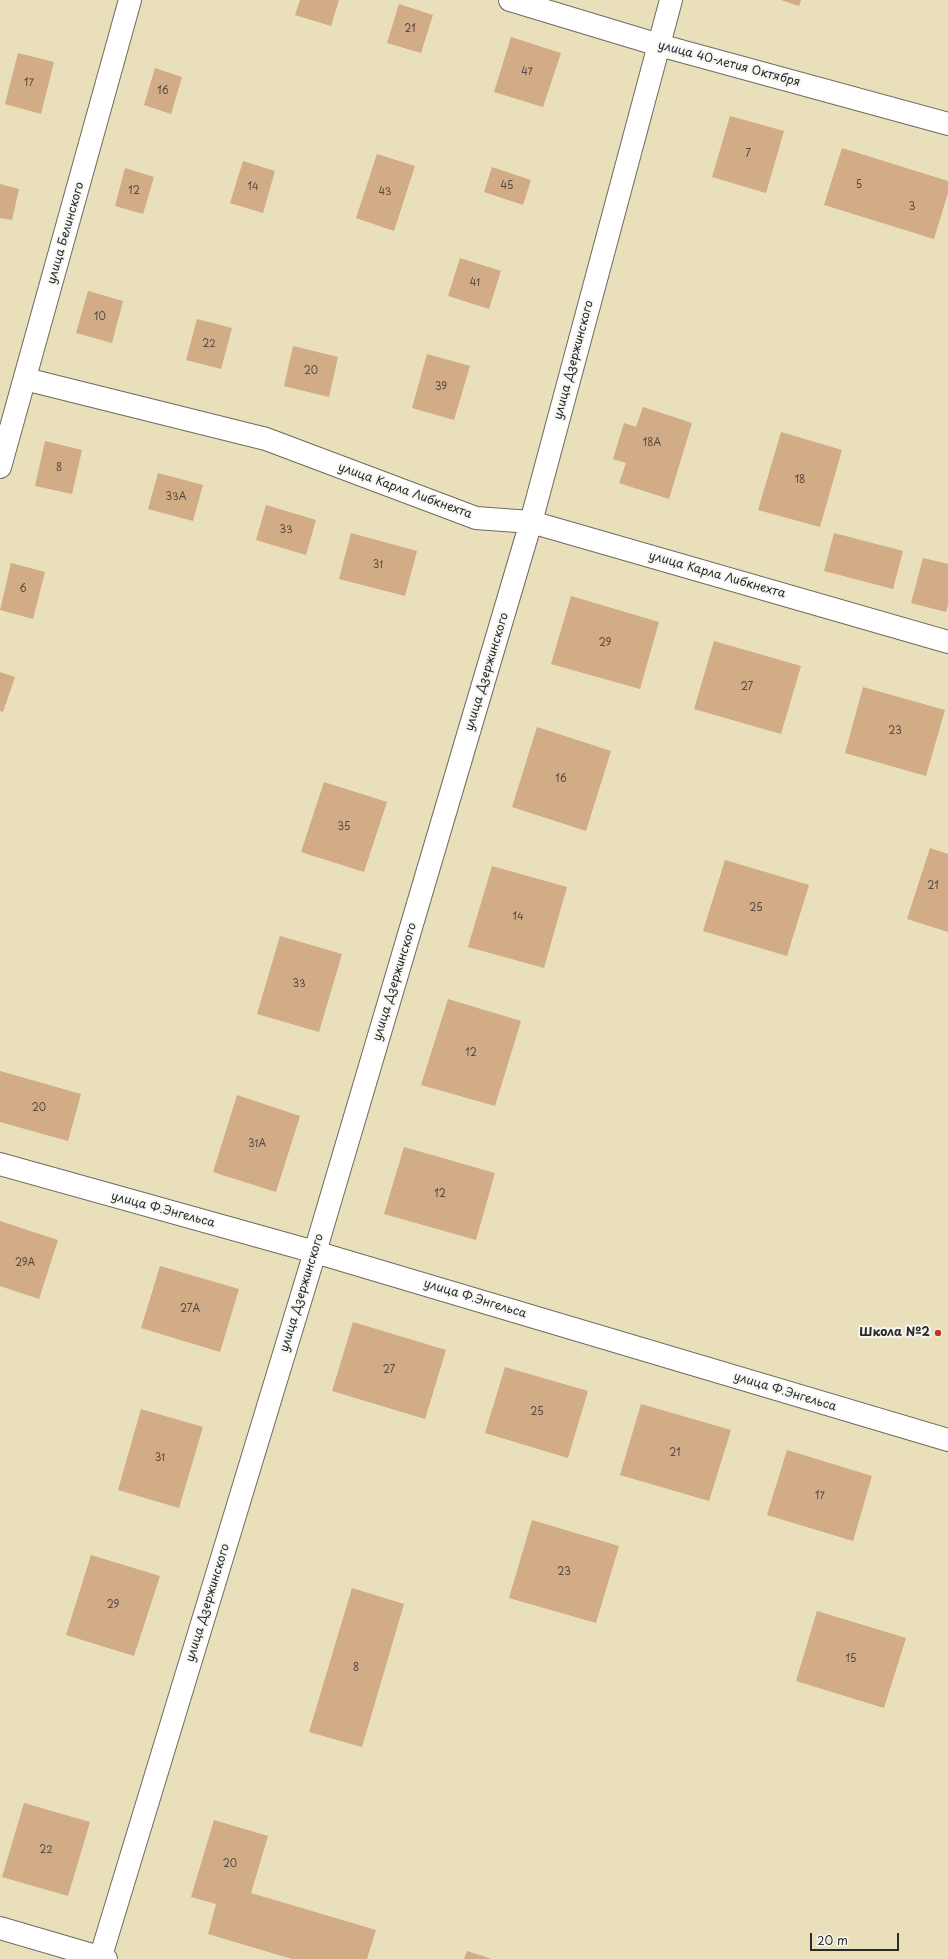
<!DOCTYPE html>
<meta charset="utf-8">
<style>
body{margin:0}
#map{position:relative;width:948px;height:1959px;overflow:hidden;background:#e9dfbb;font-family:"Playpen Sans",sans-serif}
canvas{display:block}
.scale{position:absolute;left:810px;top:1933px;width:89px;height:18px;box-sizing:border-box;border:2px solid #2b2b2b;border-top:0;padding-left:5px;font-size:12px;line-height:14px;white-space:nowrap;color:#2b2b2b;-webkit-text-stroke:3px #f6f6f2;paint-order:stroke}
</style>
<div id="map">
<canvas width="948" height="1959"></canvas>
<div class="scale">20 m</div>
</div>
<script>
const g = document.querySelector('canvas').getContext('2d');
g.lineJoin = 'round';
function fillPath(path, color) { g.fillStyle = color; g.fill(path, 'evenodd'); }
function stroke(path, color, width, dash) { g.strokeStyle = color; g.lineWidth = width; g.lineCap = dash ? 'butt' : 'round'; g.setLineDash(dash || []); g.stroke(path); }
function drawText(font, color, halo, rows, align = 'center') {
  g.font = font + ' "Playpen Sans",sans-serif'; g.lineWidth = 4; g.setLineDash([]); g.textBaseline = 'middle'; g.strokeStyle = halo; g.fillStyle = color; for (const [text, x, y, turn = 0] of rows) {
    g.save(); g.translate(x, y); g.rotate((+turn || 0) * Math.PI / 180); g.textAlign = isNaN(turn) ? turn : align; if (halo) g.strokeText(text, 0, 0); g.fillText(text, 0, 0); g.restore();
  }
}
fillPath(new Path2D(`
 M 300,0 L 339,0 L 331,26 L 295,15 Z
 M 781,0 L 801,0 L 799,6 Z
 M 399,4 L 433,15 L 421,53 L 387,43 Z
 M 511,37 L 561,53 L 543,107 L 494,92 Z
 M 18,53 L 54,62 L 41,114 L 5,104 Z
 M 155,68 L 182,77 L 171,114 L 144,105 Z
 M 730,116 L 784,131 L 766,193 L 712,177 Z
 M 842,148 L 948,181 L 948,193 L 934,239 L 824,205 Z
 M 377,154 L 415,166 L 394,231 L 356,218 Z
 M 243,161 L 275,171 L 263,213 L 230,203 Z
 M 492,167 L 531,180 L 523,205 L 484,192 Z
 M 125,168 L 154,177 L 143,214 L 115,206 Z
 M 0,184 L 19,189 L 12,220 L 0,218 Z
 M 460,258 L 501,271 L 489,309 L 448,296 Z
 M 88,291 L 123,301 L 112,343 L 76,333 Z
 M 197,319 L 232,328 L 221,369 L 186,360 Z
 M 293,346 L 338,357 L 329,397 L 284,386 Z
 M 427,354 L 470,366 L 454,420 L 412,408 Z
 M 643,407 L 692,423 L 669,499 L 619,483 L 626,463 L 613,459 L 624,423 L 636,427 Z
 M 781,432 L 842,450 L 820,527 L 758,510 Z
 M 45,441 L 82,450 L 72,494 L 35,486 Z
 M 158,473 L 203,485 L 193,521 L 148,509 Z
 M 266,505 L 316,520 L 306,555 L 256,540 Z
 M 351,533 L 417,551 L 405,596 L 339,579 Z
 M 834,533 L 903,551 L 893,589 L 824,571 Z
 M 923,558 L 948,564 L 948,605 L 946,612 L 911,603 Z
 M 11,563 L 45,572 L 33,619 L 0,610 Z
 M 571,596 L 659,622 L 640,689 L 551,664 Z
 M 714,641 L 801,666 L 781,734 L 694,709 Z
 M 0,672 L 15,677 L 3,712 L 0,711 Z
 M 863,687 L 945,710 L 926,776 L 845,753 Z
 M 537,727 L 611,751 L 586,831 L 512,807 Z
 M 324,782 L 387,802 L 364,872 L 301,852 Z
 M 930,848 L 948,854 L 948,932 L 907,919 Z
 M 725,860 L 809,885 L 787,956 L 703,931 Z
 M 492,866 L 567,887 L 544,968 L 468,947 Z
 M 280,936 L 342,954 L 319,1032 L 257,1014 Z
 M 448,999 L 521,1021 L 495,1106 L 421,1085 Z
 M 0,1071 L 81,1094 L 68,1141 L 0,1122 Z
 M 237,1095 L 300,1116 L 276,1192 L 213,1172 Z
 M 404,1147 L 495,1173 L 476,1240 L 384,1214 Z
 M 0,1221 L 58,1240 L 39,1299 L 0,1286 Z
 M 160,1266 L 239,1289 L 220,1352 L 141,1328 Z
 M 353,1322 L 446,1350 L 425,1419 L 332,1391 Z
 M 505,1367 L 588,1391 L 568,1458 L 485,1433 Z
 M 641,1404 L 731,1430 L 709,1501 L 620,1475 Z
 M 141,1409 L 203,1427 L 179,1508 L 118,1490 Z
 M 787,1450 L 872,1476 L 853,1541 L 767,1515 Z
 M 532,1520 L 619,1546 L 596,1623 L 509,1598 Z
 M 91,1555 L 160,1576 L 134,1656 L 66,1635 Z
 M 352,1588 L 404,1604 L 362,1747 L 309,1732 Z
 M 817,1611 L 906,1638 L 884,1708 L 796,1681 Z
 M 24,1803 L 90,1822 L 68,1896 L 2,1877 Z
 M 214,1820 L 268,1836 L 251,1893 L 376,1930 L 367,1959 L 292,1959 L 208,1934 L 216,1904 L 191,1897 Z
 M 467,1951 L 492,1959 L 464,1959 Z`), '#d2ab87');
const street = new Path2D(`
 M 510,0 L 659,45 L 948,124
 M 25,379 L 266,439 L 476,518 L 531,522 L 948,642
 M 0,467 L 130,0
 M 0,1164 L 315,1252 L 948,1440
 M 0,1928 L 106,1959
 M 100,1959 L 315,1252 L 531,522 L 671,0`);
stroke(street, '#6e6a5d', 24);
stroke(street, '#fff', 22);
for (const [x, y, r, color] of [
 [938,1333,4,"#c8321e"]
]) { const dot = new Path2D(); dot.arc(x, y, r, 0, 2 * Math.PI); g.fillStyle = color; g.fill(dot); stroke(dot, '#f6f6f2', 1.5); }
drawText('10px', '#554b42', null, [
 ["21",410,29],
 ["47",527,72],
 ["17",29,83],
 ["16",163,91],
 ["7",748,154],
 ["5",859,185],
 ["45",507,186],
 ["14",253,187],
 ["12",134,191],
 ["43",385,192],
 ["3",912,207],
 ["41",475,283],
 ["10",100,317],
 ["22",209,344],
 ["20",311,371],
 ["39",441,387],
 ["18А",652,443],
 ["8",59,468],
 ["18",800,480],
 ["33А",176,497],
 ["33",286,530],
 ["31",378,565],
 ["6",23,589],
 ["29",605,643],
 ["27",747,687],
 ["23",895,731],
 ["16",561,779],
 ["35",344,827],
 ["21",933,886],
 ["25",756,908],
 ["14",518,917],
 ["33",299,984],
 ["12",471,1053],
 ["20",39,1108],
 ["31А",257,1144],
 ["12",440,1194],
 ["29А",25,1263],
 ["27А",190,1309],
 ["27",389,1370],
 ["25",537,1412],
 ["21",675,1453],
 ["31",160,1458],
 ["17",820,1496],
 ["23",564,1572],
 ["29",113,1605],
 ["15",851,1659],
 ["8",356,1668],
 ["22",46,1850],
 ["20",230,1864]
]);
drawText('12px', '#2b2b2b', '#f6f6f2', [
 ["улица 40-летия Октября",729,64,15],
 ["улица Белинского",66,233,-74],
 ["улица Дзержинского",574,360,-75],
 ["улица Карла Либкнехта",405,491,20],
 ["улица Карла Либкнехта",717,575,16],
 ["улица Дзержинского",487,672,-73],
 ["улица Дзержинского",395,982,-73],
 ["улица Ф.Энгельса",163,1210,15],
 ["улица Дзержинского",302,1293,-73],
 ["улица Ф.Энгельса",475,1299,17],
 ["улица Ф.Энгельса",785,1392,17],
 ["улица Дзержинского",208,1603,-73]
]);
drawText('bold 12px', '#2b2b2b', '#f6f6f2', [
 ["Школа №2",930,1333]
], 'right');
</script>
